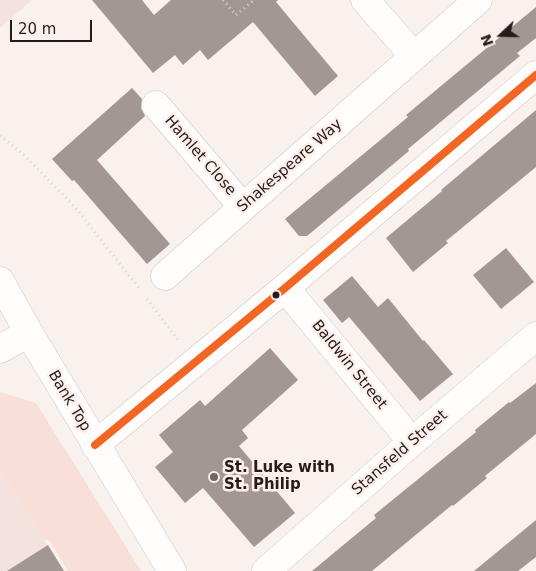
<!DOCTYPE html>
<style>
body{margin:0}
#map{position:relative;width:536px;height:571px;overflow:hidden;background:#f9f1ee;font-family:"DejaVu Sans",sans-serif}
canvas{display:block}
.north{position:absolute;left:476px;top:10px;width:50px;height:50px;-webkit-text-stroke:4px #fdefea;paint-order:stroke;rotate:249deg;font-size:14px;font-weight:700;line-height:20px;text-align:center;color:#251d1b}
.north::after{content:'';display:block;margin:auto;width:18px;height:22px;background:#251d1b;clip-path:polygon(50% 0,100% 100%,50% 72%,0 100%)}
.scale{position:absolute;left:10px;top:20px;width:82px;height:22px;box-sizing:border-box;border:2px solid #251d1b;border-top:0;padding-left:6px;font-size:15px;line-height:18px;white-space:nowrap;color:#251d1b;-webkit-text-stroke:4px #fdefea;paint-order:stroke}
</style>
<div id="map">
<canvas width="536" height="571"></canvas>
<div class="north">N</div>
<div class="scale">20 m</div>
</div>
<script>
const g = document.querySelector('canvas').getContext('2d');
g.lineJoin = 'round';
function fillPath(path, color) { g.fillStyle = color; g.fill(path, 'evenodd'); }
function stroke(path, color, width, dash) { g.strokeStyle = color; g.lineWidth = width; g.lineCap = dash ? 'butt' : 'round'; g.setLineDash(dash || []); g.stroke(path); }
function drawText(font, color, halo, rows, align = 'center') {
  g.font = font + ' "DejaVu Sans",sans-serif'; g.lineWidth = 5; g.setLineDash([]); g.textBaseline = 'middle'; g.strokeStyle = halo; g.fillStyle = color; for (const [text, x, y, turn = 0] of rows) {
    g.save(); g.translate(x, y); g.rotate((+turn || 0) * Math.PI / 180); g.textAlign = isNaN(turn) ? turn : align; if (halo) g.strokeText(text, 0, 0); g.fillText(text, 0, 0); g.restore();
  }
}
fillPath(new Path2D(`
 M 0,0 L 32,0 L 0,28 Z
 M 0,471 L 44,540 L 64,571 L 0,571 Z`), '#f3e2dd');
fillPath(new Path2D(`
 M 0,392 L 36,403 L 141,571 L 68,571 L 49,540 L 44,540 L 0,471 Z`), '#f8e0d8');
fillPath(new Path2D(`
 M 92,0 L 142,0 L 154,15 L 171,0 L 278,0 L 276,2 L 338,76 L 315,96 L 253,22 L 208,60 L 200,50 L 183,65 L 175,55 L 153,73 Z
 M 536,7 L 536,38 L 517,53 L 520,56 L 408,149 L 409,151 L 307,236 L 299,236 L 285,219 L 408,117 L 406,115 Z
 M 132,88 L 142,99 L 141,108 L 145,116 L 97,160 L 170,244 L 147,264 L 74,180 L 72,181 L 52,159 Z
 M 536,110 L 536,167 L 446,241 L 448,243 L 413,272 L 386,238 L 442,191 L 441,190 Z
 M 506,248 L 534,282 L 501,309 L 473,275 Z
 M 352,276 L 378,307 L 388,298 L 423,341 L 424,340 L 453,374 L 420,401 L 349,317 L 342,323 L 323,300 Z
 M 270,348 L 298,380 L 242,430 L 248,438 L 239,446 L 295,513 L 254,547 L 203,488 L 185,503 L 155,467 L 173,452 L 159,435 L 200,400 L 205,406 Z
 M 536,383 L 536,434 L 485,476 L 487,478 L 453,506 L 452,505 L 372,571 L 312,571 L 376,518 L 374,515 L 476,432 L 475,430 L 509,402 L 510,403 Z
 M 536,520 L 536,557 L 518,571 L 474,571 Z
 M 48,545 L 64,571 L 7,571 Z`), '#a39793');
const street = new Path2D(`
 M 365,0 L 414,56
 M 156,105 L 243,207
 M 165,276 L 478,0
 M 285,288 L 412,442
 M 0,349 L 29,333
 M 95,445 L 285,288 L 536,75
 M 266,571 L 412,442 L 536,336`);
const primary = new Path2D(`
 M 0,281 L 29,333 L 172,571`);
stroke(street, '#d0c8c5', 29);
stroke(primary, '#d0c8c5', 29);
stroke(new Path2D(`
 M 223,0 L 236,15 L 254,0
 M 0,136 L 22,153 L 74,206 L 139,288
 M 147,299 L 178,340`), '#d6d3d1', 3, [1, 4]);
stroke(street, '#fefdfc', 28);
stroke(primary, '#fefdfc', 28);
stroke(new Path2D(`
 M 95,445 L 285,288 L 536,75`), '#f26522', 8);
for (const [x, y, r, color] of [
 [276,295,4.5,"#251d1b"],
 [214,477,5,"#6f6765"]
]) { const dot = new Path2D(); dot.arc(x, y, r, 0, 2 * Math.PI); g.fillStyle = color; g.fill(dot); stroke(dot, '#fdefea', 2); }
drawText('15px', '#251d1b', '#fdefea', [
 ["Hamlet Close",200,156,49],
 ["Shakespeare Way",290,166,-41],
 ["Baldwin Street",349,365,51],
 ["Bank Top",69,401,59],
 ["Stansfeld Street",400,453,-41]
]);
drawText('bold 15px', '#251d1b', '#fdefea', [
 ["St. Luke with",224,468],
 ["St. Philip",224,485]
], 'left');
</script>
